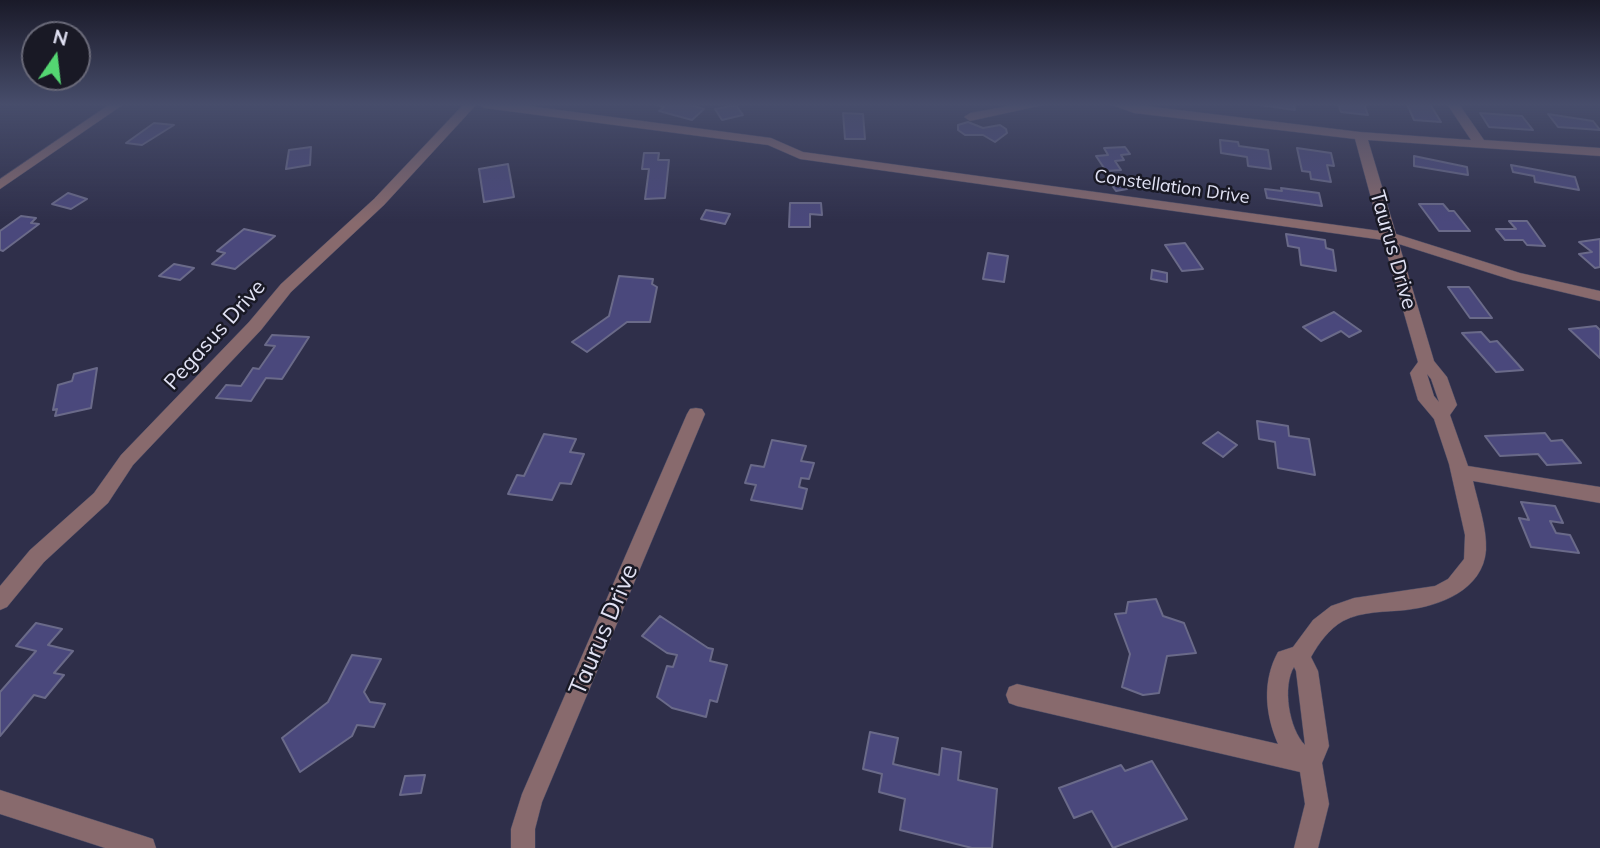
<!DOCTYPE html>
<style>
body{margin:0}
#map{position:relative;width:1600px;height:848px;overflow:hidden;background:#2f2f4a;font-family:Mulish,sans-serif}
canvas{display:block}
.north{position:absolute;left:21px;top:21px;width:70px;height:70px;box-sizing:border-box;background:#191925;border:2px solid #696978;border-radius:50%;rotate:14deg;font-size:19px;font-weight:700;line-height:28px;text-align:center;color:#e1e2f4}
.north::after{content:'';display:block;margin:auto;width:24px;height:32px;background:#54d672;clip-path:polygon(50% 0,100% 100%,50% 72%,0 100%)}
</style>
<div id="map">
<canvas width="1600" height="848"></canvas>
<div class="north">N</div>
</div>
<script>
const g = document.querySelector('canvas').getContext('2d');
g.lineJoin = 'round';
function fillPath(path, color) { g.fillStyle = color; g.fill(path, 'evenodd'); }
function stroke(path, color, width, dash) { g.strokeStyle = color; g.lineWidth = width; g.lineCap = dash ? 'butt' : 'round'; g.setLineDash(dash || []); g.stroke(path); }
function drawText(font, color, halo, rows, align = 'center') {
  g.font = font + ' Mulish,sans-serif'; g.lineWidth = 5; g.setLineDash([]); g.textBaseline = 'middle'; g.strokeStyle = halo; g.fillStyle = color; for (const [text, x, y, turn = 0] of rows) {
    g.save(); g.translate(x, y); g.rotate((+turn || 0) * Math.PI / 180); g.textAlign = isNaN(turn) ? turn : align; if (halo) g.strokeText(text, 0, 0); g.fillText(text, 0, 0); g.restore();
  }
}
const building = new Path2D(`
 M 687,104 L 704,109 L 692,120 L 659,111 L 664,107 L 657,105 Z
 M 1252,104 L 1294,104 L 1295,110 Z
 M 1338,104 L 1364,104 L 1368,115 L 1341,112 Z
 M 1407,104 L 1430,104 L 1441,122 L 1414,120 Z
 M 736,105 L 743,115 L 722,120 L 715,109 Z
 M 843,113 L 863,114 L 865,139 L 845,139 Z
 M 1480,113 L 1522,116 L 1533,130 L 1489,127 Z
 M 1548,114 L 1593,121 L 1600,130 L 1558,127 Z
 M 968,122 L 983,128 L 1000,125 L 1006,129 L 1007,133 L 995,142 L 983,135 L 965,135 L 958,130 L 958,125 Z
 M 154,123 L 174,125 L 142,145 L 126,143 Z
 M 1220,140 L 1238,142 L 1239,146 L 1268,150 L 1271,169 L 1248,166 L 1247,157 L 1221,153 Z
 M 311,147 L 310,165 L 286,169 L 289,150 Z
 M 1125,147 L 1130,154 L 1121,155 L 1124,160 L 1115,161 L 1121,170 L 1106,171 L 1096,156 L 1108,155 L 1104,148 Z
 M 1297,148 L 1331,153 L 1334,166 L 1327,165 L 1331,182 L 1311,179 L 1310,172 L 1302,171 Z
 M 644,153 L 659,153 L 658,160 L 669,160 L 665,198 L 645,199 L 649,169 L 642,169 Z
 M 1414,156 L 1467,167 L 1468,175 L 1414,166 Z
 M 508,164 L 514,197 L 484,202 L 479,169 Z
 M 1511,165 L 1575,177 L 1579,190 L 1535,182 L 1534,176 L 1513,172 Z
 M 1120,180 L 1127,189 L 1116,191 L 1109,181 Z
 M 1281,188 L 1319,193 L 1322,206 L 1267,198 L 1265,189 L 1282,191 Z
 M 68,193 L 87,199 L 71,209 L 52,204 Z
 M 790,203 L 821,203 L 822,215 L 810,214 L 810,227 L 789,227 Z
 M 1419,204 L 1443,204 L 1449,211 L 1454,211 L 1470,231 L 1439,231 Z
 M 706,210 L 730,214 L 725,224 L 701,219 Z
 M 21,216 L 36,218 L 31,223 L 39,224 L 3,251 L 0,250 L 0,231 Z
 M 1509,221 L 1527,221 L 1545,246 L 1527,245 L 1523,240 L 1505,240 L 1496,229 L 1516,229 Z
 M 244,229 L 275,236 L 235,269 L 212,264 L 225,253 L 217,251 Z
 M 1286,234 L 1325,240 L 1326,248 L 1333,250 L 1336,271 L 1301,265 L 1299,248 L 1288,246 Z
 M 1600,239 L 1600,267 L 1595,268 L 1579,254 L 1592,252 L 1579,242 Z
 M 1185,243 L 1203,269 L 1182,271 L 1165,245 Z
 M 988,253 L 1008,256 L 1004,282 L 983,279 Z
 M 174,264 L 194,268 L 180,280 L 159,276 Z
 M 1152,270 L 1167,273 L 1167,282 L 1151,279 Z
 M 619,276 L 653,279 L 652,284 L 657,287 L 650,322 L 627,322 L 587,352 L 572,342 L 609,316 Z
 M 1448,287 L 1469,287 L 1492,318 L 1470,318 Z
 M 1334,312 L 1361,331 L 1349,337 L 1341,331 L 1321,341 L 1303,327 Z
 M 1596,326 L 1600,330 L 1600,358 L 1569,329 Z
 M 1481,332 L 1490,342 L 1497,341 L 1523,370 L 1496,372 L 1462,333 Z
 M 272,335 L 309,337 L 282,379 L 266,378 L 251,401 L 216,398 L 226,385 L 241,386 L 253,368 L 259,369 L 275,346 L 265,345 Z
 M 97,368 L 91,408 L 55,416 L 57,409 L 53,410 L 58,385 L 72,381 L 74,374 Z
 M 1257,421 L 1288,426 L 1289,436 L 1309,439 L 1315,475 L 1278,468 L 1275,442 L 1259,439 Z
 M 1218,432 L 1237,445 L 1223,457 L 1203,443 Z
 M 1545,433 L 1551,441 L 1562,440 L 1581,463 L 1547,465 L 1538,454 L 1500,456 L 1485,436 Z
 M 544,434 L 576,439 L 570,452 L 584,454 L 571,484 L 560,483 L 552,500 L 508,494 L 517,475 L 524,476 Z
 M 772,440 L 806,446 L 801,461 L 814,463 L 809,479 L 801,478 L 799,487 L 807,489 L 802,509 L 751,500 L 756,485 L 745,483 L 751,465 L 764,467 Z
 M 1521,502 L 1555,506 L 1563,523 L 1550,521 L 1556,533 L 1570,535 L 1579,553 L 1531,547 L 1519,518 L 1529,520 Z
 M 1156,599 L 1163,616 L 1184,623 L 1196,653 L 1167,656 L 1159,693 L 1143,695 L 1122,687 L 1130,654 L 1115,614 L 1126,613 L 1128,602 Z
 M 660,616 L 708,648 L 713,649 L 710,661 L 727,665 L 717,702 L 710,700 L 706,717 L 672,708 L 657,697 L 667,666 L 673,667 L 677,655 L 667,653 L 642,636 Z
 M 36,623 L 62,629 L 48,645 L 73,651 L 54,673 L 64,675 L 45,698 L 34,695 L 0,736 L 0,692 L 36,651 L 16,646 Z
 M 352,655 L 381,659 L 364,692 L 370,702 L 385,704 L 374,727 L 357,725 L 352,736 L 300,772 L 282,738 L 328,702 Z
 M 870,732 L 898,738 L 893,764 L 939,775 L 942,748 L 961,752 L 958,780 L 997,789 L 992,848 L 972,848 L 900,830 L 905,799 L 879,792 L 882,774 L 863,769 Z
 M 1152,761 L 1187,819 L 1113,848 L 1092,811 L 1074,818 L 1059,788 L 1121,765 L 1125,771 Z
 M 425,775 L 421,793 L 400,795 L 405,776 Z`);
fillPath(building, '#4a487c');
stroke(building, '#6a6a89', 2);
const minor = new Path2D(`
 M 110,104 L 124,104 L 0,189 L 0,179 Z
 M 464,104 L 477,104 L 384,205 L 291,292 L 261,330 L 133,465 L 108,503 L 44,562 L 7,607 L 0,610 L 0,586 L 30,550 L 94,493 L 121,455 L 249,322 L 281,284 L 374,199 Z
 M 478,104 L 514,104 L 771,138 L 803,152 L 1380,231 L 1355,139 L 1134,113 L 1109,104 L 1130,104 L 1360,132 L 1471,140 L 1447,104 L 1459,104 L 1484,140 L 1600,148 L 1600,156 L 1368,140 L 1396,234 L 1520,273 L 1600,291 L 1600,301 L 1512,280 L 1399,244 L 1434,361 L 1447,377 L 1457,405 L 1450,415 L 1468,466 L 1600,487 L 1600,503 L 1473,481 C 1478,503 1487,528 1486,550 C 1483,590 1440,606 1406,610 C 1386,612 1362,611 1343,621 C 1329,629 1319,643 1311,657 L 1318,671 L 1329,746 L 1322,763 L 1329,804 L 1318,848 L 1294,848 L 1305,804 L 1300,772 L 1017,706 L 1009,703 L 1006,695 L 1009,687 L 1017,684 L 1278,744 C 1265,714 1262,681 1278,652 L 1293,647 L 1313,620 L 1331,606 L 1354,598 L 1435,586 L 1448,579 L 1464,559 L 1465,535 L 1449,464 L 1434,419 L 1418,400 L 1410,373 L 1418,362 L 1383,240 L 800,159 L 768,145 L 484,108 ZM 1427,374 L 1431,379 L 1439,402 L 1434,396 ZM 1294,667 L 1296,671 L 1305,745 C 1289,729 1282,686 1294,667 Z
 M 1020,104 L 1048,104 L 970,121 L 964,117 L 970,113 Z
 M 696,408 L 702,409 L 705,414 L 542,802 L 535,829 L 535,848 L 511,848 L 511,829 L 522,794 L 687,414 L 690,409 Z
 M 0,790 L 144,836 L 153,839 L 156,848 L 105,848 L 0,814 Z`);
stroke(minor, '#4b4c65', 1);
fillPath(minor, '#886a6d');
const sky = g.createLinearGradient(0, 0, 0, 223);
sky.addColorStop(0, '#1a1a29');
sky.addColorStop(0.47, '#474d6b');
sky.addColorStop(1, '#474d6b00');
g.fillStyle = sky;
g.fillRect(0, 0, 1600, 223);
drawText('18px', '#e1e2f4', '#191925', [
 ["Constellation Drive",1172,187,8]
]);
drawText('21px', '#e1e2f4', '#191925', [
 ["Taurus Drive",1393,250,74],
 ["Pegasus Drive",215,335,-48]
]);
drawText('24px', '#e1e2f4', '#191925', [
 ["Taurus Drive",604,630,-67]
]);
</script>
